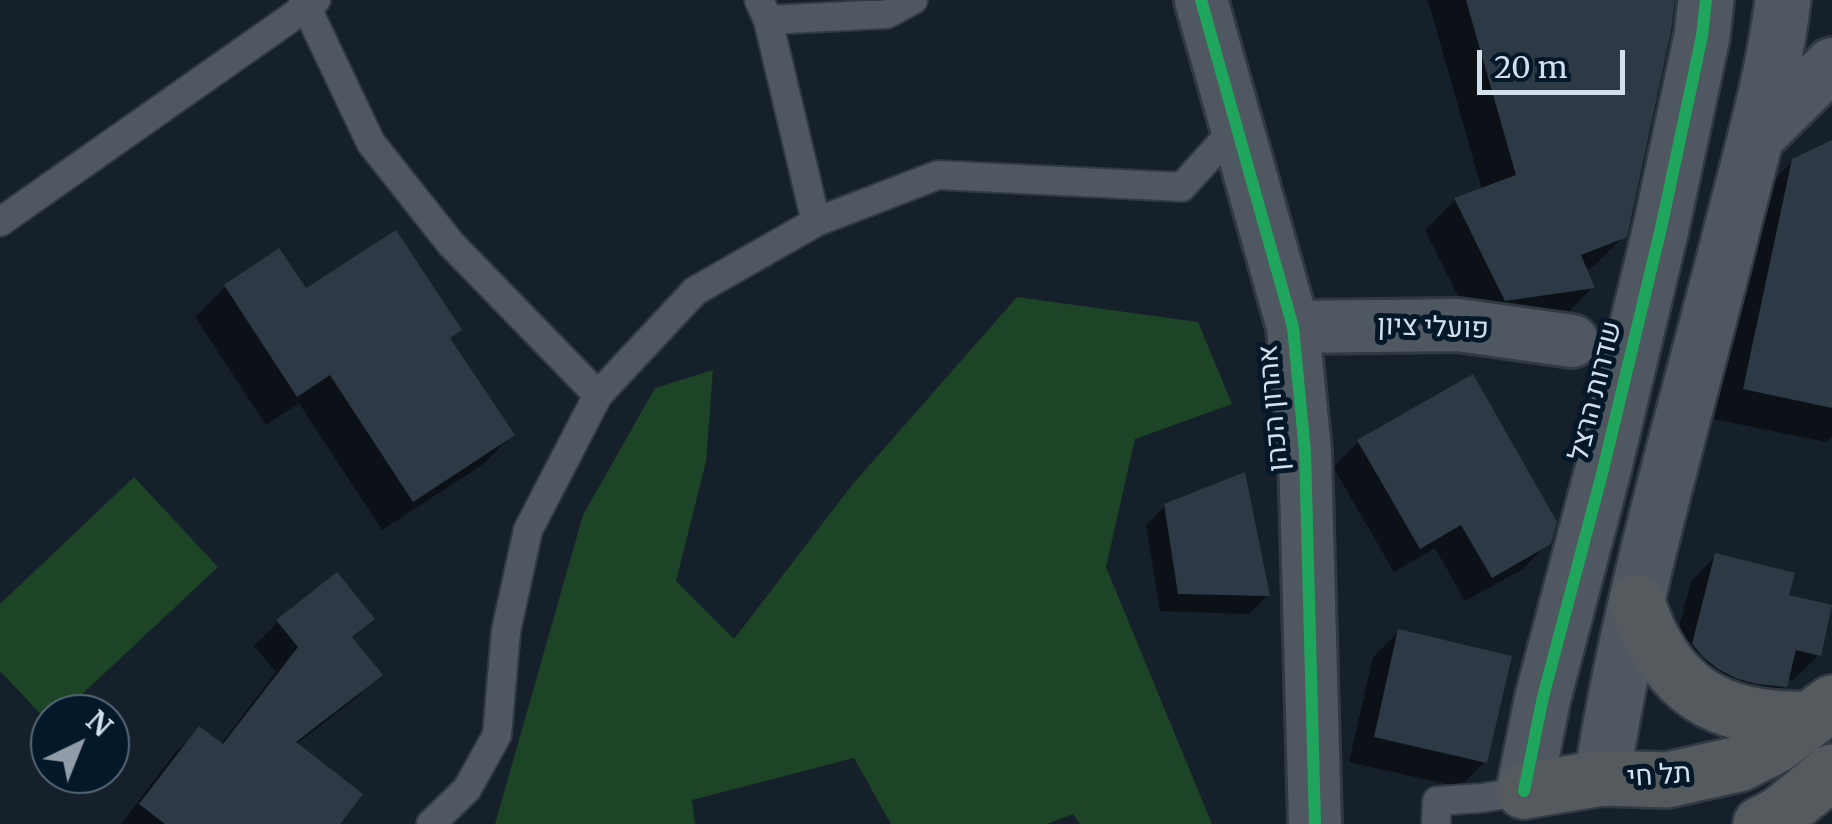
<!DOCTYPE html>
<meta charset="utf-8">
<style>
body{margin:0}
#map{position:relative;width:1832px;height:824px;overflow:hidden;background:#15202a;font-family:Merriweather,serif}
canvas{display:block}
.north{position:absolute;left:30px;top:694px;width:100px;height:100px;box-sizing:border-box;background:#041829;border:2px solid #576877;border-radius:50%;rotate:43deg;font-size:28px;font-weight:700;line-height:40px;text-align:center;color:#d3e0ec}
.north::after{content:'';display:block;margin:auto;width:35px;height:45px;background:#909da8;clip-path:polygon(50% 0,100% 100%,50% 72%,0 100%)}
.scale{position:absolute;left:1477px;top:50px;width:148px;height:45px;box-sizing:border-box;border:5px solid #d3e0ec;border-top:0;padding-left:12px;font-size:30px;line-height:35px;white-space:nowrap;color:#d3e0ec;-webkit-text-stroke:8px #041829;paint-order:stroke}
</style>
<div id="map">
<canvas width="1832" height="824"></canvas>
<div class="north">N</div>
<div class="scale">20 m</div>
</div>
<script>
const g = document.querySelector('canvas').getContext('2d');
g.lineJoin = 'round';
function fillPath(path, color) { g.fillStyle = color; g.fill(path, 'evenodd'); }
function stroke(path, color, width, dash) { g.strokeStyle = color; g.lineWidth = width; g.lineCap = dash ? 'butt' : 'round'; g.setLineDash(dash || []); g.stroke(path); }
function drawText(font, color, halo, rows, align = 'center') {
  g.font = font + ' Merriweather,Heebo,serif'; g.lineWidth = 10; g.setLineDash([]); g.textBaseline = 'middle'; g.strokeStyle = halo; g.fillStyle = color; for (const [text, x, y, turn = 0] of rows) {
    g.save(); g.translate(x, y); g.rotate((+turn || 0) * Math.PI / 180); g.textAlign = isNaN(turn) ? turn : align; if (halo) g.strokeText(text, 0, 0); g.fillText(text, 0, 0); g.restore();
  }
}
fillPath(new Path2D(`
 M 1017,297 L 1198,322 L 1232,404 L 1135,439 L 1106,567 L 1212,824 L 1080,824 L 1073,814 L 1047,824 L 891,824 L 854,758 L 692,800 L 695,824 L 495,824 L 583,515 L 655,388 L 713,370 L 706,461 L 676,581 L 734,639 L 852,485 Z
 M 134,477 L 218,567 L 61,714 L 50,714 L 50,724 L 0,671 L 0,604 Z`), '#1d4427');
fillPath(new Path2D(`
 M 1428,0 L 1672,0 L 1624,236 L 1593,267 L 1585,270 L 1592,288 L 1563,318 L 1475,330 L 1425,230 L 1455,200 L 1482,190 Z
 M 1832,143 L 1832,436 L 1826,442 L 1714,419 L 1762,192 L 1793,161 Z
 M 278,252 L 305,292 L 459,330 L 448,340 L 512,435 L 482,465 L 382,530 L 299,403 L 266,425 L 195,317 L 225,287 Z
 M 1358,442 L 1549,542 L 1523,569 L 1465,601 L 1435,548 L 1394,572 L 1333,467 Z
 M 1165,506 L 1267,596 L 1249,614 L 1160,611 L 1146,525 Z
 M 1716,556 L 1786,597 L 1819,655 L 1793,680 L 1786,679 L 1785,686 L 1759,712 L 1668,670 L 1691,581 Z
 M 372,619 L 351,640 L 379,674 L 356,698 L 295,745 L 337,824 L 121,824 L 175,753 L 199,730 L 220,745 L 276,672 L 254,646 L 278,622 Z
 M 1398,632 L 1485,762 L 1459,787 L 1349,762 L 1373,657 Z`), '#0007');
fillPath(new Path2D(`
 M 1466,0 L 1675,0 L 1671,31 L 1627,237 L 1581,255 L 1595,288 L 1505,301 L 1454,198 L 1516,175 Z
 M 1832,140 L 1832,408 L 1743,389 L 1792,159 Z
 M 396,230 L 462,330 L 450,338 L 515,435 L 413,502 L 330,375 L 297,397 L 224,285 L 279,248 L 306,288 Z
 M 1473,374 L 1557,522 L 1551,544 L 1492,578 L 1461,525 L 1420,549 L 1357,440 Z
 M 1245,472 L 1270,596 L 1178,594 L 1164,504 Z
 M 1715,553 L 1795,573 L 1789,595 L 1832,605 L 1821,656 L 1796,650 L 1787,687 L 1756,684 L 1735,678 L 1718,669 L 1703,657 L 1692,644 Z
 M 337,572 L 375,619 L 352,637 L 383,675 L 296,742 L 363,794 L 340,824 L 165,824 L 139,804 L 199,726 L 223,744 L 298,647 L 276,620 Z
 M 1398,629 L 1512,656 L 1487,763 L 1374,737 Z`), '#2d3a45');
const service = new Path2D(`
 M 303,0 L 371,143 L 451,244 L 598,395
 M 759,0 L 768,20 L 816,222
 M 768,20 L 887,14 L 913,0
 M 0,222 L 316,0
 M 431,824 L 467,789 L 497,735 L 506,631 L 528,530 L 598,395 L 695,291 L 816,222 L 938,175 L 1182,187 L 1236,127
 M 1436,824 L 1437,801 L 1482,798 L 1524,791`);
const minor = new Path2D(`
 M 1201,0 L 1293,327 L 1305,452 L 1315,824
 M 1754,141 L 1832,64
 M 1293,327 L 1458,325 L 1572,341`);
const tertiary = new Path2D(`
 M 1602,778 C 1630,598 1683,421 1728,245 C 1748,164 1773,83 1783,0
 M 1524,791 L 1543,697 L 1603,470 L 1661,228 L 1702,36 L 1706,0`);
const secondary = new Path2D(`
 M 1637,602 C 1666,691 1719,722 1811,719
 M 1524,791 L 1602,778 L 1667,780 L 1739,764 L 1775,746 L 1832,703
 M 1761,824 L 1779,815 L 1832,772`);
stroke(service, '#313a42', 32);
stroke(minor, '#313a42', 58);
stroke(tertiary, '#313a42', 60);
stroke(secondary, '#313a42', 60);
stroke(service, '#4f5760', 28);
stroke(minor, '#4f5760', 52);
stroke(tertiary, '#4f5760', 55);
stroke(secondary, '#555a5e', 55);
stroke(new Path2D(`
 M 1201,0 L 1293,327 L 1305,452 L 1315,824
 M 1524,791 L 1543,697 L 1603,470 L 1661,228 L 1702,36 L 1706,0`), '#20a55d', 12);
drawText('28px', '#d3e0ec', '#041829', [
 ["פועלי ציון",1433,328,2],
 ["שדרות הרצל",1596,391,-76],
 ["אהרון הכהן",1274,408,-95],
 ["תל חי",1659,776,-4]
]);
</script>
